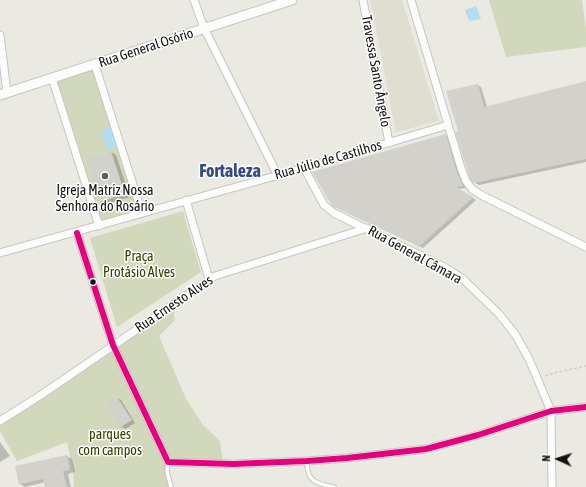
<!DOCTYPE html>
<meta charset="utf-8">
<style>
body{margin:0}
#map{position:relative;width:586px;height:487px;overflow:hidden;background:#eae9e2;font-family:"Asap Condensed",sans-serif}
canvas{display:block}
.north{position:absolute;left:538px;top:439px;width:40px;height:40px;-webkit-text-stroke:3px #fff;paint-order:stroke;rotate:273deg;font-size:11px;font-weight:700;line-height:16px;text-align:center;color:#13110e}
.north::after{content:'';display:block;margin:auto;width:14px;height:18px;background:#13110e;clip-path:polygon(50% 0,100% 100%,50% 72%,0 100%)}
</style>
<div id="map">
<canvas width="586" height="487"></canvas>
<div class="north">N</div>
</div>
<script>
const g = document.querySelector('canvas').getContext('2d');
g.lineJoin = 'round';
function fillPath(path, color) { g.fillStyle = color; g.fill(path, 'evenodd'); }
function stroke(path, color, width, dash) { g.strokeStyle = color; g.lineWidth = width; g.lineCap = dash ? 'butt' : 'round'; g.setLineDash(dash || []); g.stroke(path); }
function drawText(font, color, halo, rows, align = 'center') {
  g.font = font + ' "Asap Condensed",sans-serif'; g.lineWidth = 3; g.setLineDash([]); g.textBaseline = 'middle'; g.strokeStyle = halo; g.fillStyle = color; for (const [text, x, y, turn = 0] of rows) {
    g.save(); g.translate(x, y); g.rotate((+turn || 0) * Math.PI / 180); g.textAlign = isNaN(turn) ? turn : align; if (halo) g.strokeText(text, 0, 0); g.fillText(text, 0, 0); g.restore();
  }
}
fillPath(new Path2D(`
 M 370,0 L 402,0 L 439,121 L 396,132 Z`), '#e0ddd1');
fillPath(new Path2D(`
 M 489,0 L 582,0 L 586,30 L 586,47 L 506,57 Z
 M 94,65 L 141,212 L 99,226 L 54,79 Z
 M 183,211 L 201,272 L 117,327 L 90,238 Z
 M 173,306 L 175,320 L 159,336 L 186,399 L 203,425 L 220,441 L 223,463 L 169,461 L 114,345 Z
 M 113,348 L 166,463 L 166,474 L 169,487 L 74,487 L 73,469 L 67,442 L 17,461 L 0,431 L 0,423 Z`), '#d1d8bb');
fillPath(new Path2D(`
 M 476,6 L 481,19 L 469,21 L 465,10 Z
 M 113,126 L 119,146 L 107,150 L 101,131 Z`), '#b3ddf0');
fillPath(new Path2D(`
 M 586,82 L 586,162 L 479,185 L 475,183 L 459,132 L 477,85 L 481,87 L 487,107 Z
 M 446,136 L 450,138 L 460,173 L 466,188 L 458,189 L 476,200 L 423,248 L 339,209 Z
 M 111,152 L 116,155 L 130,197 L 106,204 L 100,201 Z
 M 117,398 L 121,400 L 135,423 L 125,429 L 122,427 Z
 M 0,442 L 10,456 L 0,462 Z
 M 67,456 L 72,459 L 75,472 L 68,474 L 71,487 L 46,487 L 45,482 L 25,487 L 20,484 Z`), '#0003');
fillPath(new Path2D(`
 M 586,81 L 586,159 L 474,183 L 470,179 L 466,166 L 455,132 L 458,131 L 446,91 L 478,84 L 484,107 Z
 M 446,134 L 456,170 L 463,186 L 456,187 L 473,197 L 419,246 L 334,207 L 331,204 L 312,172 Z
 M 111,151 L 125,194 L 100,202 L 86,159 Z
 M 117,397 L 132,420 L 121,427 L 106,403 Z
 M 67,455 L 70,470 L 63,471 L 67,487 L 45,487 L 43,479 L 19,484 L 15,466 Z`), '#d2d1cc');
const service = new Path2D(`
 M 307,461 C 307,482 315,483 334,487
 M 168,462 L 167,471 L 171,487`);
const minor = new Path2D(`
 M 194,0 L 204,28 L 277,174
 M 363,0 L 389,143
 M 411,0 L 461,168 L 466,181 L 472,189 L 481,195 L 586,247
 M 0,35 L 7,93
 M 95,65 L 142,213
 M 52,78 L 99,226
 M 304,168 L 324,205 L 334,213 L 446,268 L 463,279 L 499,314 L 515,334 L 529,359 L 551,411 L 552,487
 M 186,200 L 209,279
 M 77,233 L 113,345 L 168,462 L 233,464 L 307,461 L 347,458 L 426,449 L 478,435 L 551,411 L 586,407
 M 0,253 L 304,168 L 448,125
 M 0,421 L 41,395 L 215,276 L 367,228`);
const tertiary = new Path2D(`
 M 0,95 L 292,0`);
stroke(service, '#c6c5c0', 5.5);
stroke(minor, '#c6c5c0', 9);
stroke(tertiary, '#c6c5c0', 11);
stroke(new Path2D(`
 M 418,247 L 472,198
 M 545,376 L 554,373 L 586,366`), '#cecdcb', 1.5, [3, 2]);
stroke(service, '#fcfcfb', 3.5);
stroke(minor, '#fcfcfb', 7);
stroke(tertiary, '#fcfcfb', 9);
stroke(new Path2D(`
 M 77,233 L 113,345 L 168,462 L 233,464 L 307,461 L 347,458 L 426,449 L 478,435 L 551,411 L 586,407`), '#e5007d', 6);
for (const [x, y, r, color] of [
 [105,176,4,"#5e5d58"],
 [93,282,3.5,"#13110e"]
]) { const dot = new Path2D(); dot.arc(x, y, r, 0, 2 * Math.PI); g.fillStyle = color; g.fill(dot); stroke(dot, '#fff', 1.5); }
drawText('14px', '#13110e', '#fff', [
 ["Rua General Osório",146,48,-18],
 ["Travessa Santo Ângelo",376,71,80],
 ["Rua Júlio de Castilhos",328,160,-16],
 ["Rua General Câmara",415,255,29],
 ["Rua Ernesto Alves",174,304,-34]
]);
drawText('14px', '#13110e', '#fff', [
 ["Igreja Matriz Nossa",105,191],
 ["Senhora do Rosário",105,207]
]);
drawText('14px', '#323f00', '#fff', [
 ["Praça",139,257],
 ["Protásio Alves",139,273],
 ["parques",110,435],
 ["com campos",110,451]
]);
drawText('bold 18px', '#354a84', '#fff', [
 ["Fortaleza",230,171]
]);
</script>
